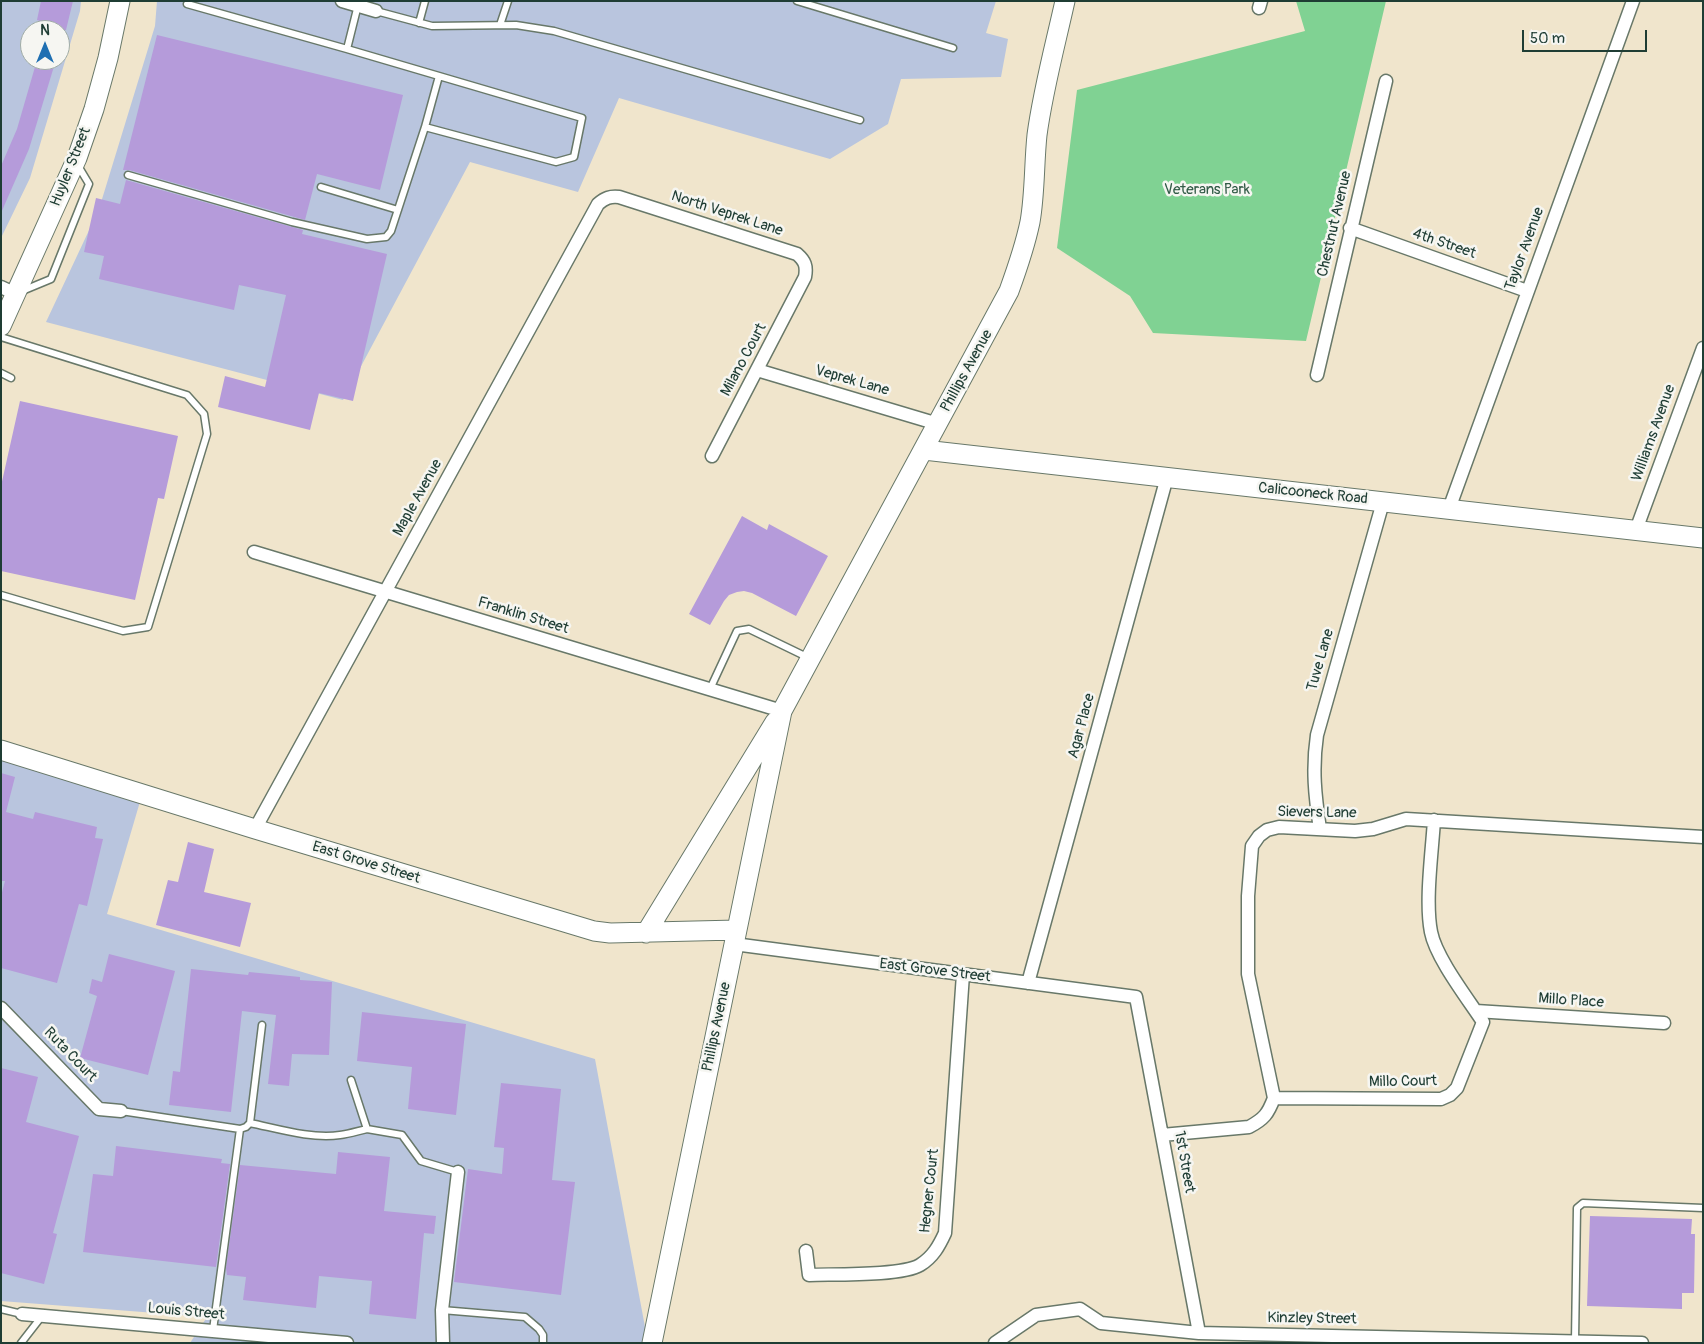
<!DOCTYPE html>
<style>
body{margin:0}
#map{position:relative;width:1704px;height:1344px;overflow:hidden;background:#f0e5cc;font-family:Pangolin,sans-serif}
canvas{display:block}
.frame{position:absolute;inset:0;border:2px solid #1f3d34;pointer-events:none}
.north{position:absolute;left:20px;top:20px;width:50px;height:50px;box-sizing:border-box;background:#f6f6f2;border:1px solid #a0aca6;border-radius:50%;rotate:0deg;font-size:14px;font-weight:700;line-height:20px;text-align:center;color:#1f3d34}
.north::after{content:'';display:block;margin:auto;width:18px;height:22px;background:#1f6fb2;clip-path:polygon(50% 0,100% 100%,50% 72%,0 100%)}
.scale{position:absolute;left:1522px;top:30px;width:125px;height:22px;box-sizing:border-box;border:2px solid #1f3d34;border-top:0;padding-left:6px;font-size:15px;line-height:18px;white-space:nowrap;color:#1f3d34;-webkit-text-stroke:4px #f6f6f2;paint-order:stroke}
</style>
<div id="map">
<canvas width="1704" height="1344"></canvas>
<div class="frame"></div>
<div class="north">N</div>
<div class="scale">50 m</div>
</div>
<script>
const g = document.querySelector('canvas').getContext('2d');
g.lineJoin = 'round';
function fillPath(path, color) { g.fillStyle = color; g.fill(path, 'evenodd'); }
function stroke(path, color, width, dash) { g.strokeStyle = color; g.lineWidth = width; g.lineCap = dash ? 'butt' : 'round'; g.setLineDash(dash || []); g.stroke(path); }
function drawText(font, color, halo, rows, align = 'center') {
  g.font = font + ' Pangolin,sans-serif'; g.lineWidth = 5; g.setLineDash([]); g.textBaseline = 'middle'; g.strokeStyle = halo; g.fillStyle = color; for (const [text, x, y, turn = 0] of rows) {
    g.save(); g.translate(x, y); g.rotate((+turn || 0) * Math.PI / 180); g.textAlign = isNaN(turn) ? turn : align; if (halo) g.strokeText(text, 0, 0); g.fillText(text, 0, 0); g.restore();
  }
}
fillPath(new Path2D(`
 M 1,1 L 81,1 L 80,11 L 30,178 L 1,238 ZM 30,30 L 60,30 L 60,60 L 30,60 Z
 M 157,1 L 996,1 L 986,33 L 1008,39 L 1001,77 L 901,79 L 888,124 L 830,159 L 619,98 L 578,192 L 470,162 L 343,400 L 46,322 L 99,209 L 155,26 Z
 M 1,747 L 144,788 L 107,914 L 595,1059 L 648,1343 L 190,1343 L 207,1317 L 1,1301 Z`), '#b9c5de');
fillPath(new Path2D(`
 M 1296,1 L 1386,1 L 1306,341 L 1153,333 L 1130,296 L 1057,248 L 1077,90 L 1305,31 Z`), '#80d293');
fillPath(new Path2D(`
 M 41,1 L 73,1 L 66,30 L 38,30 L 40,21 L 37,20 Z
 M 157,35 L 403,95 L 380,190 L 317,174 L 305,220 L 129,170 L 123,170 Z
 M 37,60 L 55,63 L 29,149 L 1,213 L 1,166 L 17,129 Z
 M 126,180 L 303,230 L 302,234 L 387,254 L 353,401 L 319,393 L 310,430 L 218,407 L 225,376 L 265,387 L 286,295 L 239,285 L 234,310 L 99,279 L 104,256 L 84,252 L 96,198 L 120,204 Z
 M 20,401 L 178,436 L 164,499 L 158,498 L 135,600 L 1,571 L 1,486 Z
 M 742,516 L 767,530 L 769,524 L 828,556 L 796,616 L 752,593 L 744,591 L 737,592 L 729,595 L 724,601 L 710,625 L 689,614 Z
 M 1,773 L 15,777 L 6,812 L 33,819 L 35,812 L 97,827 L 95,838 L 103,839 L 87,906 L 79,904 L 57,983 L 1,968 L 1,896 L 5,881 L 1,881 Z
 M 188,842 L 214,849 L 204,892 L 251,903 L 240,947 L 156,925 L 168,880 L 178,882 Z
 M 109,954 L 175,971 L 148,1075 L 80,1058 L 97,996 L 89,993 L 92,979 L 102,982 Z
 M 191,969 L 248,975 L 249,972 L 300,977 L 300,980 L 332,982 L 329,1055 L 292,1054 L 289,1086 L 268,1084 L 276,1015 L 242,1011 L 231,1112 L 169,1105 L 173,1071 L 180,1072 Z
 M 362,1012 L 466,1024 L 456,1115 L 408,1109 L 412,1067 L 357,1061 Z
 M 1,1068 L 38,1077 L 26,1122 L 79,1136 L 53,1233 L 57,1234 L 44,1284 L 1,1273 Z
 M 501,1083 L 561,1089 L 552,1180 L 575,1182 L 561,1295 L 454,1282 L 468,1169 L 502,1174 L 504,1148 L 494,1147 Z
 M 116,1146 L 222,1159 L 221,1163 L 230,1164 L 216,1267 L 83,1252 L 93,1174 L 113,1176 Z
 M 338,1152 L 390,1157 L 384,1211 L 436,1216 L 434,1234 L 424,1233 L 416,1319 L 369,1314 L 372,1281 L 319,1276 L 316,1308 L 243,1300 L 246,1277 L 227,1275 L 226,1268 L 240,1165 L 336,1174 Z
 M 1590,1216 L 1692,1219 L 1691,1234 L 1695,1234 L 1694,1293 L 1682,1293 L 1682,1309 L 1587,1306 Z`), '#b59bda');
const lane = new Path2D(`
 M 797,1 L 953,48
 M 187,4 L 347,49 L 358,5
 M 376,11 L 432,26 L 516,25 L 554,31 L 860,120
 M 419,23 L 425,1
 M 500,25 L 508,1
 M 425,127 L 439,76
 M 128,175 L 292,222 L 367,239 L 386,237 L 391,231 L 425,127 L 556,162 L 574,157 L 582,118 L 347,49
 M 321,187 L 398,210
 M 22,291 L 51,279 L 89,184 L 77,164
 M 1,337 L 187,395 L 204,414 L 207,434 L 148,627 L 123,631 L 1,595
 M 1,373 L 11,378
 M 710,689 L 737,631 L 749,629 L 809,658
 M 351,1080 L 367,1129 L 402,1135 L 421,1161 L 458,1172
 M 121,1111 L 240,1129 L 246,1127 L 250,1123 L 262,1025
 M 250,1123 C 279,1129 311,1139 340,1135 C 349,1134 358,1131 367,1129
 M 1,1309 L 22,1314
 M 442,1310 L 525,1317 L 539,1329 L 543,1335 L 543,1343
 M 213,1330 L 240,1129
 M 1575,1341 L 1577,1208 L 1583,1203 L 1703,1208
 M 21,1343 L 42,1316`);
const street = new Path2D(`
 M 342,1 L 376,11
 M 1259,8 L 1261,1
 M 1350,228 L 1527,291
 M 1,287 L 16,294
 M 757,370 L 938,424
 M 1317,375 L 1386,81
 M 1449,509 L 1633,1
 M 1636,530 L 1703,348
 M 254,552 L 782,711
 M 255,829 L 598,204 C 605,198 610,196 619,197 L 797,254 C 805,261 807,266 805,277 L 712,456
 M 1320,829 C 1315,796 1312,769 1317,735 L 1383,502
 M 734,944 L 1136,997 L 1199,1333
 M 1028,983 L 1167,477
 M 1,1008 L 99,1109 L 121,1111
 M 1476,1011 L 1664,1023
 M 1274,1098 L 1248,974 L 1248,896 L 1252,846 L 1259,836 L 1267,830 L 1279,827 L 1355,831 L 1373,829 L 1406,819 L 1703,837
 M 1274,1098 L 1441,1099 L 1450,1095 L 1457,1088 L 1483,1022 C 1468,999 1436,958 1431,932 C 1425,901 1432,853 1434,820
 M 1162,1135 L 1249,1127 C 1264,1119 1268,1114 1274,1098
 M 806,1251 L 809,1275 C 833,1274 902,1276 920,1265 C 933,1257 939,1246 945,1233 L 963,974
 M 22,1314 L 347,1343
 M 443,1343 L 442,1310 L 458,1172
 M 995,1343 L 1036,1315 L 1080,1309 L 1101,1323 L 1199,1333 L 1642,1343`);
const secondary = new Path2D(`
 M 1,326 L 77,158 L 94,109 L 108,58 L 120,1
 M 924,450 L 1703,538
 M 1,750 L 255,829 L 594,931 L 610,933 L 737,930
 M 646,933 L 775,722
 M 652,1343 L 782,711 L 1009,291 C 1017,269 1025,246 1030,222 C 1035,194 1034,164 1037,135 C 1043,90 1055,46 1065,1`);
stroke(lane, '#687869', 9);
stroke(street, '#687869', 15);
stroke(secondary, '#687869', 21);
stroke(lane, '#fff', 6);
stroke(street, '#fff', 12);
stroke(secondary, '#fff', 19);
drawText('15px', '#1f3d34', '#f6f6f2', [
 ["Huyler Street",71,167,-68],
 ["North Veprek Lane",727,214,18],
 ["Chestnut Avenue",1335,224,-77],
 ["4th Street",1444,244,19],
 ["Taylor Avenue",1525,249,-70],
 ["Milano Court",744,360,-62],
 ["Phillips Avenue",967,371,-61],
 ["Veprek Lane",852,381,16],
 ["Williams Avenue",1654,433,-70],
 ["Calicooneck Road",1313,494,6],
 ["Maple Avenue",418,498,-61],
 ["Franklin Street",523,616,17],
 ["Tuve Lane",1321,660,-74],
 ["Agar Place",1082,726,-75],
 ["Sievers Lane",1317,813,1],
 ["East Grove Street",366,863,17],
 ["East Grove Street",935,971,7],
 ["Millo Place",1571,1001,4],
 ["Phillips Avenue",717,1027,-78],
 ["Ruta Court",70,1055,46],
 ["Millo Court",1403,1082,-1],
 ["1st Street",1184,1162,80],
 ["Hegner Court",930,1191,-84],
 ["Louis Street",186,1312,5],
 ["Kinzley Street",1312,1319,1]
]);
drawText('15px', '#325b47', '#f6f6f2', [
 ["Veterans Park",1207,190]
]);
</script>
